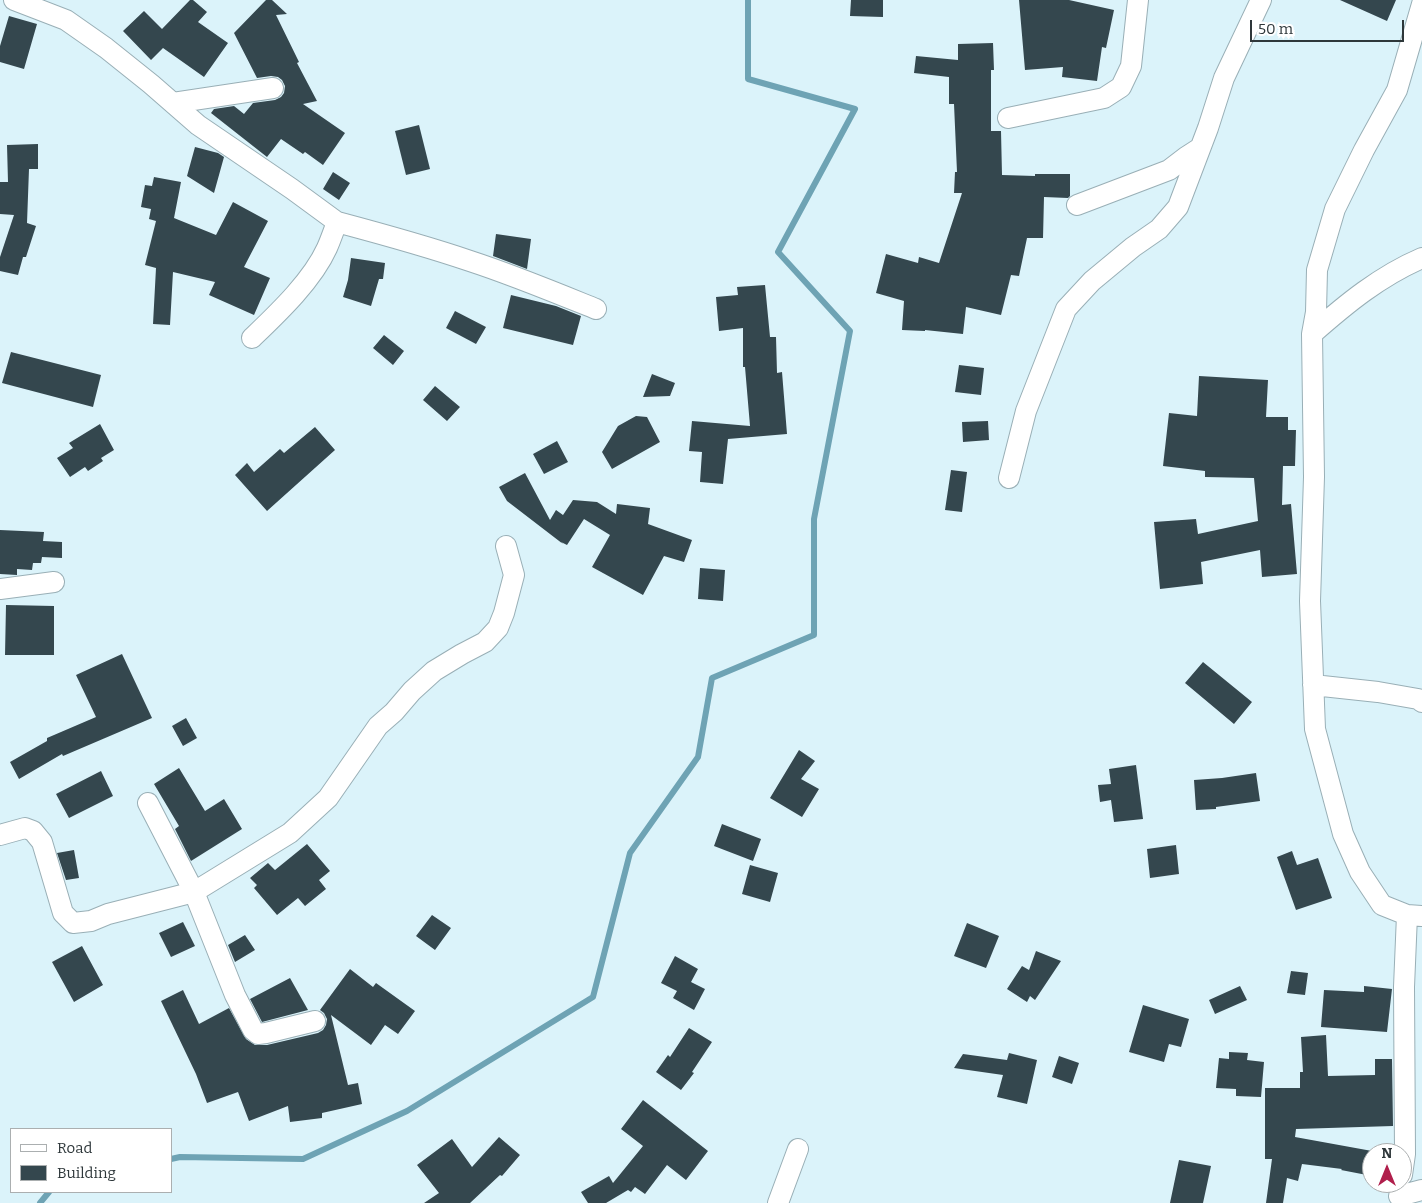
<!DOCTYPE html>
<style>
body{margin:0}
#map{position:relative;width:1422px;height:1203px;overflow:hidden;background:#dbf3fa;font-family:Bitter,serif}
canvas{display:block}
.legend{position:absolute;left:10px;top:1128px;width:162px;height:65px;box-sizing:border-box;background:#fff;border:1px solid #abafb0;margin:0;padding:6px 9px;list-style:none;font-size:15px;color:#2e373a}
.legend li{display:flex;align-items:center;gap:10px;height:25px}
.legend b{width:25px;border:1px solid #abafb0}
.north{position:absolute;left:1362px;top:1143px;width:50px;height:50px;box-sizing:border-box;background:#fff;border:1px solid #abafb0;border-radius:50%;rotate:0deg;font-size:14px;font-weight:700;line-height:20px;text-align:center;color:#2e373a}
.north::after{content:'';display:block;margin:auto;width:18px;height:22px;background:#b01f4c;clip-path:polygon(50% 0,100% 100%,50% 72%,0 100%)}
.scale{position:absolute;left:1250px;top:20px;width:154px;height:22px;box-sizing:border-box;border:2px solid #2e373a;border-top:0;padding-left:6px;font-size:15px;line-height:18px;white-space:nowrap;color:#2e373a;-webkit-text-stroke:4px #fff;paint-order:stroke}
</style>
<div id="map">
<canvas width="1422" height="1203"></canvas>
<ul class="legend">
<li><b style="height:6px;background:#fff"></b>Road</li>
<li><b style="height:14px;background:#34474e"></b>Building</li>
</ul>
<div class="north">N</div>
<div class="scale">50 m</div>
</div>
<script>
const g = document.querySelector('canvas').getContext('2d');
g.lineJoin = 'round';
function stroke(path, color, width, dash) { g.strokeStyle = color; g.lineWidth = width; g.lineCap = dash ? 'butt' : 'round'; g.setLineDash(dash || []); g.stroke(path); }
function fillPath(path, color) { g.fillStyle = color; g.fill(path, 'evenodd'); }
stroke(new Path2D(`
 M 171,1159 L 180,1157 L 303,1159 L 407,1111 L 593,997 L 630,853 L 698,757 L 712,678 L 814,635 L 814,519 L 850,331 L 778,252 L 855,109 L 748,79 L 748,0
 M 40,1203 L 49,1192`), '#6ea3b4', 6);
fillPath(new Path2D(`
 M 190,0 L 193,0 L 207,12 L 198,22 L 228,43 L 204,77 L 163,48 L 151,60 L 123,31 L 144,11 L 162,29 Z
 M 266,0 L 272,0 L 287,14 L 276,15 L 299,62 L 297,63 L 317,101 L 303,104 L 345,133 L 323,165 L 305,152 L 303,154 L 281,139 L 267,157 L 211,113 L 214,109 L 234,106 L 244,114 L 253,103 L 275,100 L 281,97 L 284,93 L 285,86 L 282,80 L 278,77 L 271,76 L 257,78 L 234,33 Z
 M 851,0 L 883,0 L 883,17 L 850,16 Z
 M 1019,0 L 1069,0 L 1114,10 L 1106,48 L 1102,47 L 1097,81 L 1062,77 L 1063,67 L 1025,70 Z
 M 1340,0 L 1396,0 L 1387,21 Z
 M 9,16 L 37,24 L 24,69 L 0,62 L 0,46 Z
 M 993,43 L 994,70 L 991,70 L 991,131 L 1001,131 L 1002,175 L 1035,176 L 1035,174 L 1070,174 L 1070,196 L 1068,198 L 1044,197 L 1043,238 L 1027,238 L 1019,276 L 1011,275 L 1001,315 L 966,307 L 963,334 L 925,330 L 925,331 L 902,330 L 904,301 L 876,293 L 886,254 L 918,263 L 919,257 L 939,263 L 962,193 L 954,193 L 955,172 L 957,172 L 954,104 L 949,104 L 949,77 L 914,73 L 916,56 L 958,60 L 958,44 Z
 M 419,125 L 430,169 L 406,175 L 395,131 Z
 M 38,144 L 38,169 L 29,169 L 27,223 L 36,226 L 26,257 L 23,257 L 18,275 L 0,271 L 0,257 L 14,215 L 0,214 L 0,182 L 8,182 L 7,145 Z
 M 195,147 L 218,153 L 224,157 L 214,193 L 187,176 Z
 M 333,172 L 350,183 L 339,200 L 323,189 Z
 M 154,177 L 181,182 L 174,218 L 216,235 L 233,202 L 268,221 L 244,267 L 270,278 L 254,315 L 209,295 L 215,282 L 173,272 L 170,325 L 153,324 L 156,268 L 145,265 L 156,221 L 149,219 L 151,209 L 141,207 L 145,185 L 152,186 Z
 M 496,234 L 531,239 L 527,269 L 493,256 Z
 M 351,258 L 385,263 L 383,279 L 379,279 L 371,306 L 343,297 L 348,280 Z
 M 765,285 L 770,337 L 776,337 L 777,373 L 782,372 L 787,434 L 728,439 L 723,484 L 700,482 L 702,452 L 689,451 L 692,421 L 750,426 L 745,367 L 743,367 L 743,328 L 719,331 L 716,297 L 738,295 L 737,287 Z
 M 511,295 L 556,306 L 581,316 L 573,345 L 503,328 Z
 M 455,311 L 486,327 L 476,344 L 446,328 Z
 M 384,335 L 404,351 L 393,365 L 373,348 Z
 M 11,352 L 101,375 L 93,407 L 2,383 Z
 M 959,365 L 984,368 L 981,395 L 955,392 Z
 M 652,374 L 675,383 L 670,396 L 643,397 Z
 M 1199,376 L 1268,380 L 1266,417 L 1288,417 L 1288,430 L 1296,430 L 1295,466 L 1283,466 L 1282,505 L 1291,504 L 1297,574 L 1262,577 L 1260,550 L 1201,562 L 1203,584 L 1160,589 L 1154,522 L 1196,519 L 1198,534 L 1258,521 L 1254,478 L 1205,477 L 1205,471 L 1163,466 L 1169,413 L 1197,416 Z
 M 435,386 L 460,407 L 447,421 L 423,400 Z
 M 636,416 L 647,417 L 660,442 L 612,469 L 602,452 L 618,426 Z
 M 988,421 L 989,440 L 963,442 L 962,422 Z
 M 100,424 L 114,450 L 101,458 L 103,461 L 88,471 L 85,467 L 70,477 L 57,458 L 73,448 L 69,443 Z
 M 315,427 L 335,450 L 267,511 L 235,475 L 247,463 L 254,472 L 280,449 L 284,453 Z
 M 557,441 L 568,462 L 544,474 L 533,454 Z
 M 951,470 L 967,472 L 962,512 L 945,510 Z
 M 525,473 L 550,520 L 556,510 L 563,515 L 573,500 L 597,502 L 616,514 L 617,504 L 650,508 L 648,524 L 692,540 L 684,562 L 664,556 L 643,595 L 592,567 L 610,535 L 584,519 L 567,545 L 561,542 L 563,544 L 507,501 L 499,487 Z
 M 0,530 L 44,532 L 43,541 L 62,542 L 62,558 L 42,557 L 41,563 L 33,563 L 32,570 L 17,569 L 17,575 L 0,574 Z
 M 700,568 L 725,570 L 723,601 L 698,599 Z
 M 6,605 L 54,606 L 54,655 L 5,655 Z
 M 122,654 L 152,718 L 63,756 L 62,754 L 19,779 L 10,762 L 47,741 L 47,738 L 96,717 L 76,675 Z
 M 1203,662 L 1252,702 L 1234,724 L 1185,683 Z
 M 186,718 L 197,738 L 183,746 L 172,726 Z
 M 799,750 L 815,761 L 801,779 L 819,789 L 802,817 L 770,798 Z
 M 1136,765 L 1143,819 L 1114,822 L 1111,800 L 1100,802 L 1098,785 L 1111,784 L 1109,769 Z
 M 179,768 L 205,811 L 224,799 L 242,829 L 191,861 L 175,829 L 179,826 L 154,784 Z
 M 101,771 L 113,796 L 69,818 L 56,794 Z
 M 1256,773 L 1260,801 L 1216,807 L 1216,809 L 1196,810 L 1194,780 L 1222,778 Z
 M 722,824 L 761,839 L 753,861 L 714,846 Z
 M 307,844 L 330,871 L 319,880 L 326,889 L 305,906 L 298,898 L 277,915 L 254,888 L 257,885 L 250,878 L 268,863 L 275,870 Z
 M 1176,845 L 1179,874 L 1150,878 L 1147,849 Z
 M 74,850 L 79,878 L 66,880 L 57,853 Z
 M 1292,851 L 1297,865 L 1318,858 L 1332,898 L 1296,910 L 1277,857 Z
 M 750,865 L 778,873 L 770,902 L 742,894 Z
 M 432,915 L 451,928 L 435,950 L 416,936 Z
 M 183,922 L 195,946 L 171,957 L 159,933 Z
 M 967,923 L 999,936 L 986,968 L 954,956 Z
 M 245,935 L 255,950 L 235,962 L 228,945 Z
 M 82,946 L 103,985 L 74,1002 L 52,962 Z
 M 1036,951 L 1061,961 L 1035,1000 L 1030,996 L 1027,1002 L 1007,989 L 1022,966 L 1029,970 Z
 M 675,956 L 698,969 L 691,982 L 705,989 L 694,1010 L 673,998 L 677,991 L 661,983 Z
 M 350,969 L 373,987 L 376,983 L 415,1011 L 398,1034 L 385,1025 L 371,1045 L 331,1015 L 348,1085 L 358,1083 L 362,1104 L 322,1113 L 322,1118 L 290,1122 L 288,1106 L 249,1121 L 238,1092 L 207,1103 L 196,1074 L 161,1001 L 183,990 L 199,1024 L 229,1008 L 246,1039 L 255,1045 L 267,1045 L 318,1033 L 323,1030 L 326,1025 L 327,1019 L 324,1013 L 320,1010 Z
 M 1291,971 L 1308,973 L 1305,995 L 1287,993 Z
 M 290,978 L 308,1010 L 262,1022 L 250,999 Z
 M 1240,986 L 1247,1000 L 1215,1014 L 1209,1000 Z
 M 1364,986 L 1392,989 L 1387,1032 L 1321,1027 L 1324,990 L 1364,992 Z
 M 1143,1005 L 1189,1019 L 1181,1047 L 1169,1044 L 1164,1062 L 1129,1052 Z
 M 689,1028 L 712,1042 L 692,1072 L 694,1073 L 681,1090 L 656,1072 L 668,1055 L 670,1057 Z
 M 1326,1035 L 1328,1076 L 1375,1075 L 1375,1059 L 1392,1059 L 1393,1126 L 1296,1129 L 1295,1137 L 1372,1151 L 1372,1176 L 1341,1170 L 1342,1169 L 1302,1164 L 1298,1181 L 1287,1178 L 1283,1203 L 1266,1203 L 1272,1159 L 1265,1159 L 1265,1088 L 1300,1088 L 1300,1072 L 1303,1072 L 1301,1037 Z
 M 1229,1052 L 1248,1053 L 1247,1060 L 1264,1062 L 1261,1097 L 1236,1096 L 1236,1089 L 1216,1088 L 1219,1058 L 1229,1059 Z
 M 1009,1053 L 1037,1060 L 1027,1104 L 997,1097 L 1003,1075 L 954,1068 L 963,1054 L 1007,1060 Z
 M 1059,1056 L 1079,1063 L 1072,1084 L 1052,1077 Z
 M 643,1100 L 708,1151 L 686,1180 L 667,1165 L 645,1194 L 635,1187 L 631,1192 L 628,1190 L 606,1203 L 588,1203 L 581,1192 L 609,1176 L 613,1183 L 643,1146 L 621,1129 Z
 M 499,1137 L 520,1155 L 502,1176 L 500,1175 L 470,1203 L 424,1203 L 439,1193 L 417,1165 L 452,1139 L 472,1167 Z
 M 1179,1160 L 1211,1166 L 1203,1203 L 1170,1203 Z`), '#34474e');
const street = new Path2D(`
 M 14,0 L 66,20 L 106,48 L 151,84 L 198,125 L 292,189 L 337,222 C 334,230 331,239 327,248 C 312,281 278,313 252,338
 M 1422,4 L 1397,90 L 1364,150 L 1335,209 L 1317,270 L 1316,312 L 1312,334 L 1314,477 L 1310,601 L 1315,729 L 1343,834 L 1360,872 L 1382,905 L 1407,915 L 1422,916
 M 173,103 L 273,88
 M 1008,118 L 1104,98 L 1121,87 L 1131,66 L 1138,0
 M 1077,205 L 1169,170 L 1186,157 L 1200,148
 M 337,222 C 382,234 426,246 470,261 C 513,275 554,292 596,309
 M 1312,334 C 1346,304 1380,276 1422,258
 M 1009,478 L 1026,411 L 1066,309 L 1092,281 L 1133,247 L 1159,229 L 1178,207 L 1208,128 L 1224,78 L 1261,0
 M 0,589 L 54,582
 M 1313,685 L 1378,692 L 1418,699 L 1422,702
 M 148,803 L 194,892 L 235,995 L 253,1030 L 258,1034 L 266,1033 L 315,1021
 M 0,835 L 25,828 L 33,831 L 42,842 L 63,913 L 73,923 L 91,921 L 108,914 L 194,892 L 290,833 L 328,798 L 378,726 L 394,712 L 412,691 L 434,671 L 462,654 L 485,642 L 498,628 L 504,613 L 514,575 L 506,546
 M 1402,1175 L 1405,1154 L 1404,987 L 1407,915
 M 1399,1196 L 1422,1190
 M 778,1203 L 798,1149`);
stroke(street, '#99afb6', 22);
stroke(street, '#fff', 20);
</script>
